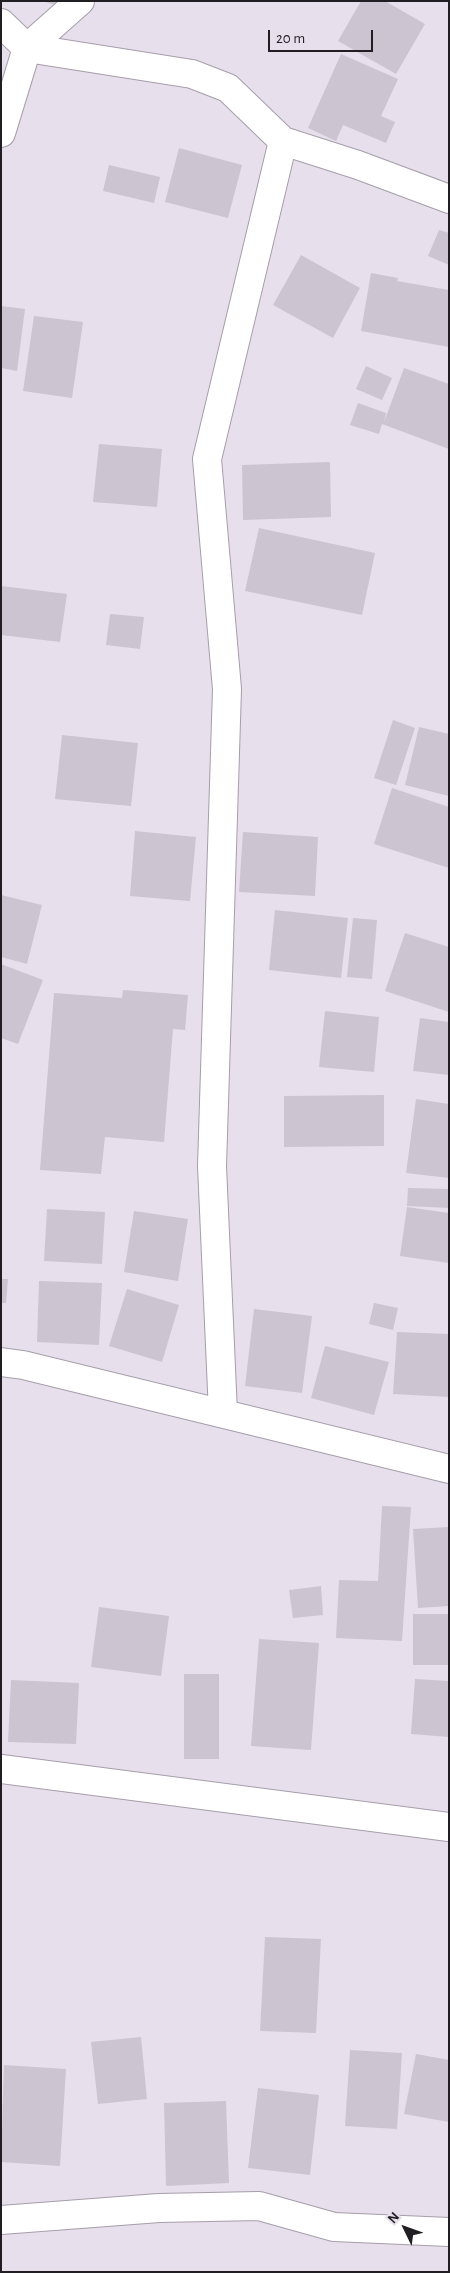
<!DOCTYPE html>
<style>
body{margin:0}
#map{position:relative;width:450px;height:2273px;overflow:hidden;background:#e7dfec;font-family:"Alegreya Sans",sans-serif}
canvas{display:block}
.frame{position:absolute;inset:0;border:2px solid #211e23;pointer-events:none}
.north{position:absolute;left:380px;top:2203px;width:50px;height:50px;-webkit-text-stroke:4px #e7dfec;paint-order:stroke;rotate:312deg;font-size:14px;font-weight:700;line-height:20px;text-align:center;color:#211e23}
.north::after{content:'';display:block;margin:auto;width:18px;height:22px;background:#211e23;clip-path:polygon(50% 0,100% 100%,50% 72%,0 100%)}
.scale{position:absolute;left:268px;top:30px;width:105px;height:22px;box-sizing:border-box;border:2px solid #211e23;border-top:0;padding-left:6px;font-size:15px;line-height:18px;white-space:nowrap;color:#211e23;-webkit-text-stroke:4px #e7dfec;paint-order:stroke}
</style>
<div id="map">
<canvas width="450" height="2273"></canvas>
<div class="frame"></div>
<div class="north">N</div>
<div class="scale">20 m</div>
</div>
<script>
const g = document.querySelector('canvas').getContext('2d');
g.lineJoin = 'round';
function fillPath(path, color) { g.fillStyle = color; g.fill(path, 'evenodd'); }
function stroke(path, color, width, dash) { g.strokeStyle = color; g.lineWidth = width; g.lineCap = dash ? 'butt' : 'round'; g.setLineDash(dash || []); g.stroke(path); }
fillPath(new Path2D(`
 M 43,1 L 61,1 L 60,7 Z
 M 361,1 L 385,1 L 425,24 L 396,74 L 338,41 Z
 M 341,54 L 398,79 L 381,116 L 395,122 L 386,143 L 343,125 L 336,141 L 308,128 Z
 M 179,148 L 242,165 L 228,218 L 165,202 Z
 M 109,165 L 160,177 L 154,203 L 103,191 Z
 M 439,230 L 449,233 L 449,265 L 428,256 Z
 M 301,255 L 360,288 L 333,338 L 273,305 Z
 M 371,273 L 398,278 L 397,281 L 449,290 L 449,347 L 361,331 Z
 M 1,306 L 25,309 L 17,371 L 1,368 Z
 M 34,316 L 83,322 L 72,398 L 23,391 Z
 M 366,366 L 392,378 L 382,400 L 356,389 Z
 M 404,368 L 449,384 L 449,449 L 382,424 L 379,434 L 350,425 L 358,403 L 386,413 L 384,422 Z
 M 99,444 L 162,449 L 157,507 L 93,502 Z
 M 330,462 L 331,517 L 243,520 L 242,465 Z
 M 259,528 L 375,553 L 362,615 L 245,591 Z
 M 1,586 L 67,594 L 60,642 L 1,635 Z
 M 110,614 L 144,617 L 140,649 L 106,645 Z
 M 393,720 L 415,728 L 396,785 L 374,778 Z
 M 419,727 L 449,734 L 449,796 L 405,785 Z
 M 62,735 L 138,743 L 131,806 L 55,799 Z
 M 392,788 L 449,807 L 449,868 L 374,844 Z
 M 135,831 L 196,837 L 190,901 L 130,896 Z
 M 243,832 L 318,837 L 315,896 L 239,892 Z
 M 1,895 L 42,905 L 27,964 L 1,957 Z
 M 275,910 L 348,918 L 341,978 L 269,970 Z
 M 353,918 L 377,920 L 372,979 L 347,977 Z
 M 405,933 L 449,947 L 449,1012 L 385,991 Z
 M 1,964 L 43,980 L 18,1044 L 1,1038 Z
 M 123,990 L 188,995 L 185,1030 L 173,1029 L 164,1142 L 105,1137 L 101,1174 L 40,1170 L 54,993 L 122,998 Z
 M 325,1011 L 379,1017 L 374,1072 L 319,1067 Z
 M 420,1018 L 449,1022 L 449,1075 L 413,1071 Z
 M 384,1095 L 384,1146 L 284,1147 L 284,1096 Z
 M 416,1099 L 449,1104 L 449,1178 L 406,1173 Z
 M 408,1188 L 449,1189 L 449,1208 L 407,1206 Z
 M 407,1207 L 449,1213 L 449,1263 L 400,1256 Z
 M 47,1209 L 105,1212 L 102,1264 L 44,1261 Z
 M 134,1211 L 188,1219 L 178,1281 L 124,1272 Z
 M 1,1279 L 8,1279 L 6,1303 L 1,1303 Z
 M 39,1281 L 102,1283 L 99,1345 L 37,1342 Z
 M 127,1289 L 179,1305 L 162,1362 L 109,1346 Z
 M 374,1303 L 398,1308 L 393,1330 L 369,1324 Z
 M 254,1309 L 312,1316 L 302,1393 L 245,1386 Z
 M 397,1332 L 449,1334 L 449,1397 L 393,1394 Z
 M 325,1346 L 389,1362 L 374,1415 L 311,1398 Z
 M 382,1506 L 411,1507 L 402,1641 L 336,1638 L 339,1580 L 378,1581 Z
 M 449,1527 L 449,1606 L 418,1608 L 413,1529 Z
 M 321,1586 L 323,1615 L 293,1618 L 289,1590 Z
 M 99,1607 L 169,1616 L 161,1676 L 91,1667 Z
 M 413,1614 L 449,1614 L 449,1665 L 413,1665 Z
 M 259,1639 L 319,1643 L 311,1750 L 251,1746 Z
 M 184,1674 L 219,1674 L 219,1759 L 184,1759 Z
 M 415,1679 L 449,1681 L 449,1737 L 411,1734 Z
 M 11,1680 L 79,1683 L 76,1744 L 8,1742 Z
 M 265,1937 L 321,1939 L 316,2033 L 260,2031 Z
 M 141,2037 L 147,2099 L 98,2104 L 91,2042 Z
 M 350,2050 L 402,2053 L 397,2129 L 345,2126 Z
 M 416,2054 L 449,2060 L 449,2122 L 404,2114 Z
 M 4,2065 L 66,2069 L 60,2166 L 1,2162 Z
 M 258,2088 L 319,2095 L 310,2175 L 248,2168 Z
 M 226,2101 L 229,2183 L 166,2186 L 164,2103 Z`), '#cdc4d1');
const street = new Path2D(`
 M 1,23 L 27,48 L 192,74 L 228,88 L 283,141 L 358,165 L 449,199
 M 1,133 L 27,48 L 80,1
 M 1,1362 L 23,1365 L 449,1469
 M 223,1413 L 212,1166 L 227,689 L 207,459 L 283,141
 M 1,1769 L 449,1827
 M 1,2220 L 159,2208 L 259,2206 L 334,2227 L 449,2232`);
stroke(street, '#a69eaa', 30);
stroke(street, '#fff', 28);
</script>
